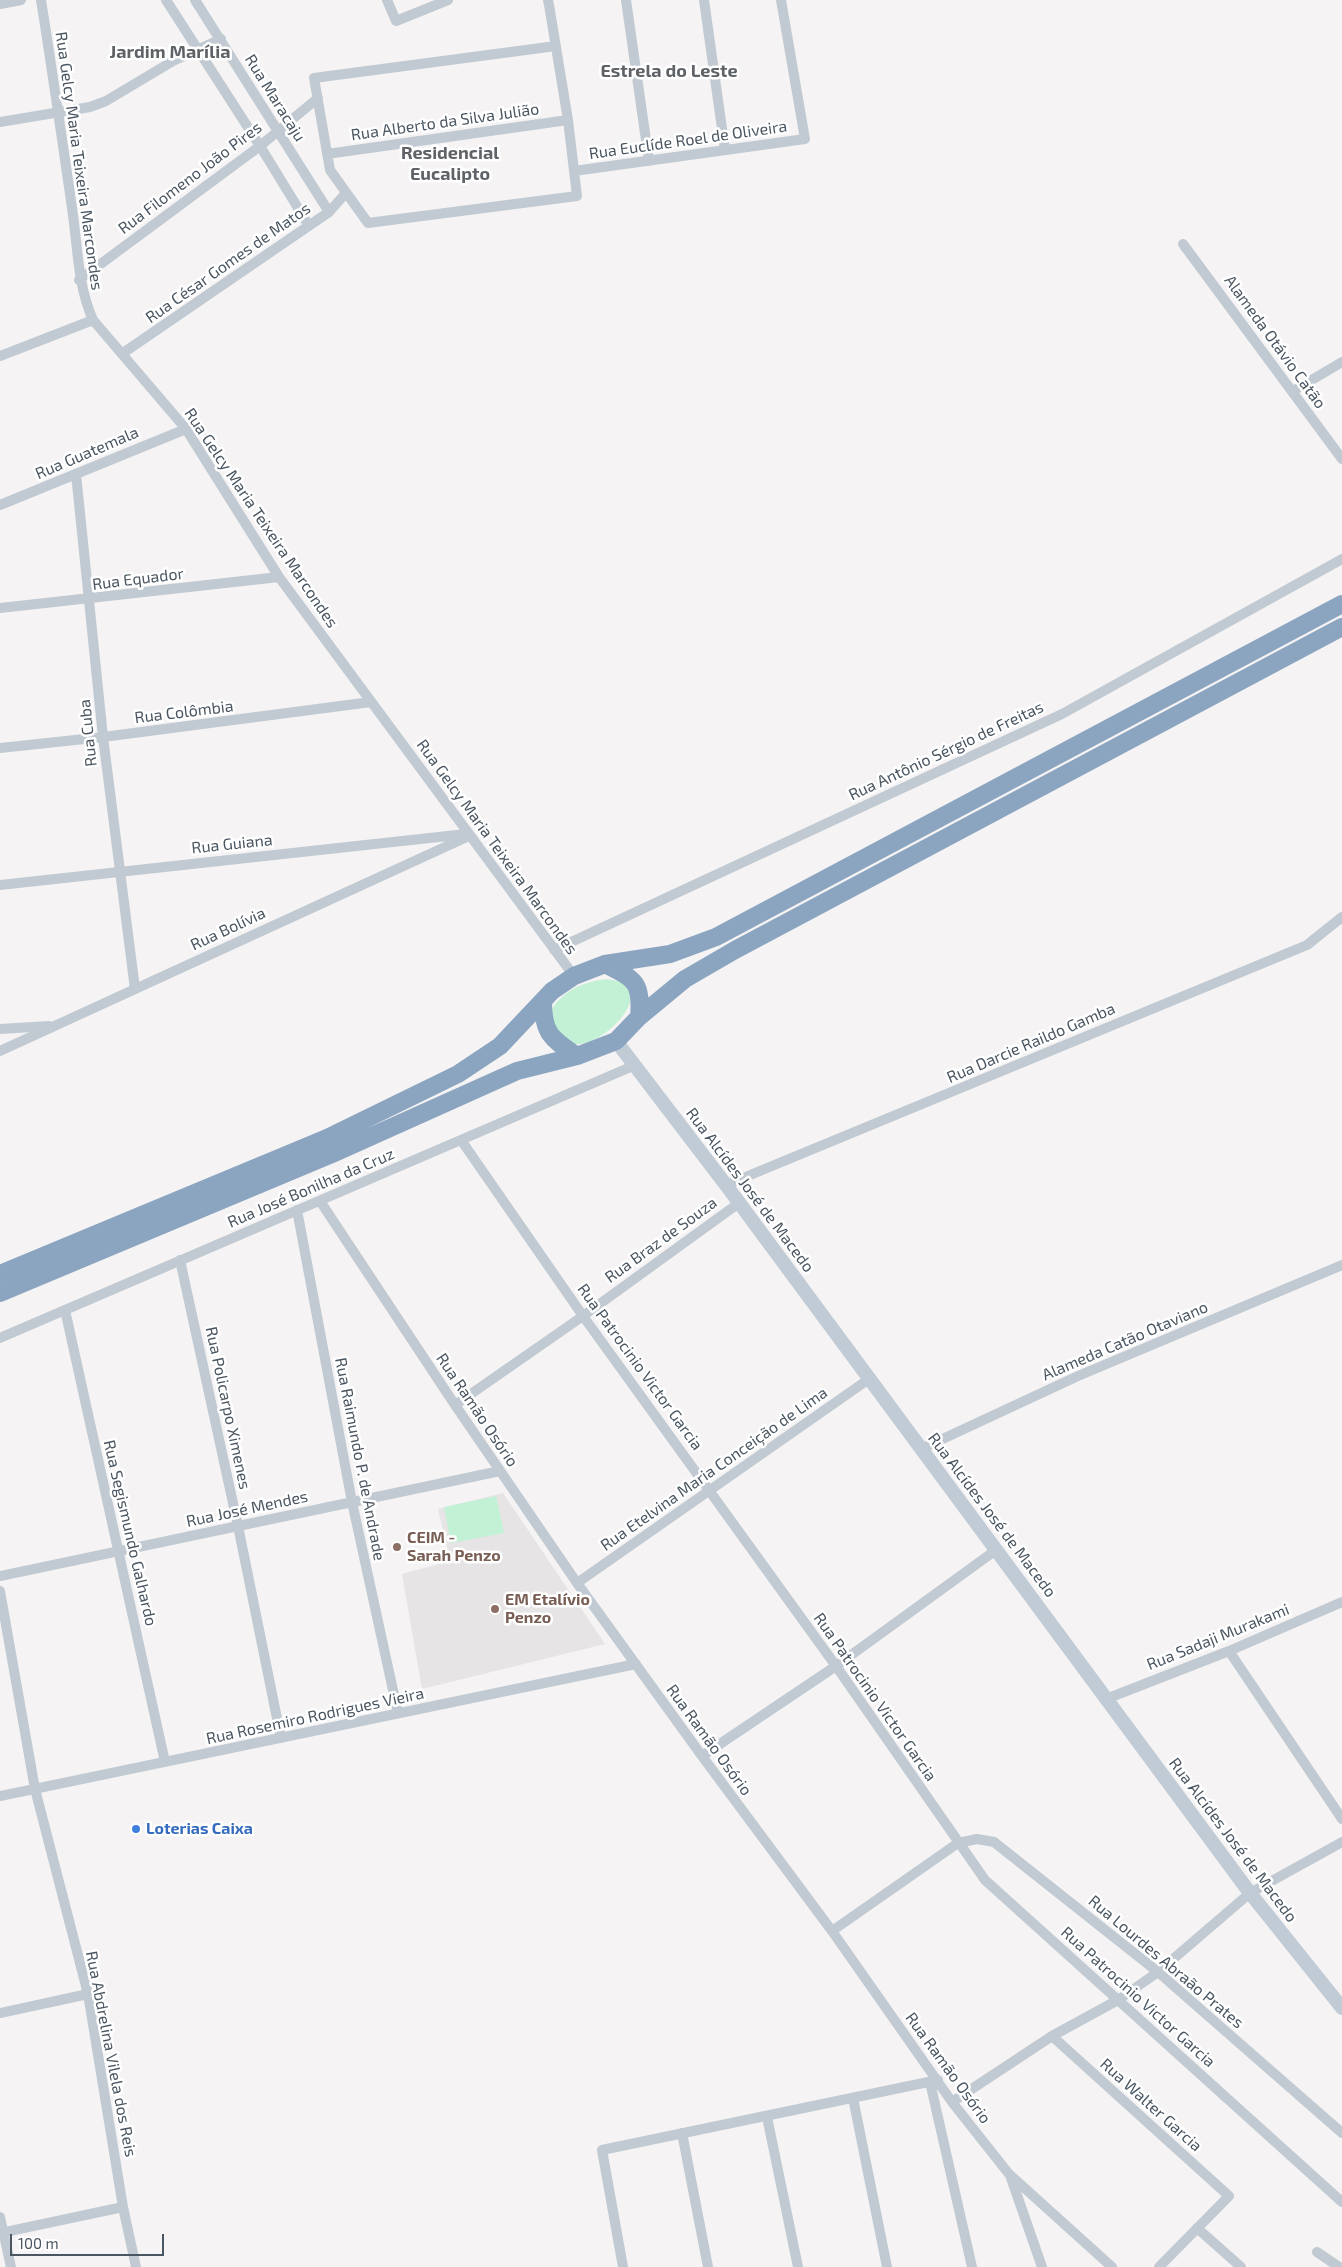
<!DOCTYPE html>
<meta charset="utf-8">
<style>
body{margin:0}
#map{position:relative;width:1342px;height:2267px;overflow:hidden;background:#f5f3f3;font-family:"Exo 2",sans-serif}
canvas{display:block}
.scale{position:absolute;left:10px;top:2234px;width:154px;height:22px;box-sizing:border-box;border:2px solid #4a5661;border-top:0;padding-left:6px;font-size:15px;line-height:18px;white-space:nowrap;color:#4a5661;-webkit-text-stroke:4px #fff;paint-order:stroke}
</style>
<div id="map">
<canvas width="1342" height="2267"></canvas>
<div class="scale">100 m</div>
</div>
<script>
const g = document.querySelector('canvas').getContext('2d');
g.lineJoin = 'round';
function fillPath(path, color) { g.fillStyle = color; g.fill(path, 'evenodd'); }
function stroke(path, color, width, dash) { g.strokeStyle = color; g.lineWidth = width; g.lineCap = dash ? 'butt' : 'round'; g.setLineDash(dash || []); g.stroke(path); }
function drawText(font, color, halo, rows, align = 'center') {
  g.font = font + ' "Exo 2",sans-serif'; g.lineWidth = 5; g.setLineDash([]); g.textBaseline = 'middle'; g.strokeStyle = halo; g.fillStyle = color; for (const [text, x, y, turn = 0] of rows) {
    g.save(); g.translate(x, y); g.rotate((+turn || 0) * Math.PI / 180); g.textAlign = isNaN(turn) ? turn : align; if (halo) g.strokeText(text, 0, 0); g.fillText(text, 0, 0); g.restore();
  }
}
fillPath(new Path2D(`
 M 503,1493 L 605,1644 L 422,1689 L 402,1574 L 450,1561 L 438,1509 Z`), '#e6e4e5');
fillPath(new Path2D(`
 M 605,979 C 664,982 608,1047 574,1044 C 568,1043 561,1040 555,1038 L 550,1013 C 560,992 583,982 605,979 Z
 M 496,1496 L 504,1533 L 451,1543 L 444,1507 Z`), '#c3f1d5');
stroke(new Path2D(`
 M 41,0 C 52,69 62,139 72,208 C 78,247 77,284 93,320 L 186,429 L 279,577 L 574,976
 M 166,0 L 260,146 L 309,226
 M 195,0 L 329,212
 M 387,0 L 396,21 L 448,0
 M 548,0 L 549,5 L 568,120 L 577,196 L 368,223 L 330,170 L 314,78 L 556,46
 M 626,0 L 649,161
 M 704,0 L 725,150
 M 0,4 L 21,0
 M 0,122 L 90,107 L 106,101 L 173,61 L 221,39
 M 327,154 L 568,120
 M 574,171 L 805,139 L 781,0
 M 1183,244 L 1342,459
 M 79,280 L 260,146 L 318,98
 M 123,353 L 329,212 L 346,193
 M 0,356 L 93,320
 M 1293,391 L 1342,362
 M 76,474 L 103,737 L 135,989
 M 0,505 L 186,429
 M 0,608 L 279,577
 M 0,748 L 103,737 L 371,702
 M 0,885 L 466,834
 M 554,950 L 1062,714 L 1342,559
 M 0,1029 L 49,1026
 M 0,1051 L 469,836
 M 461,1140 L 583,1316 L 836,1666 L 985,1880 L 1342,2202
 M 726,1185 L 1307,945 L 1342,917
 M 320,1201 L 455,1405 L 577,1583 L 702,1756 L 832,1931 L 952,2102 L 1009,2174 L 1112,2267
 M 297,1210 L 352,1502 L 398,1713
 M 180,1260 L 238,1526 L 281,1738
 M 65,1310 L 165,1762
 M 0,1338 L 633,1066
 M 455,1405 L 583,1316 L 739,1203
 M 921,1449 L 1078,1376 L 1342,1265
 M 0,1576 L 500,1471
 M 577,1583 L 869,1379
 M 0,1591 L 35,1789 L 88,1994 L 123,2207 L 136,2267
 M 1229,1651 L 1342,1819
 M 1106,1699 L 1229,1651 L 1342,1602
 M 702,1756 L 836,1666 L 996,1550
 M 0,1796 L 636,1664
 M 832,1931 L 958,1843 L 977,1839 L 994,1842 L 1158,1972 L 1342,2133
 M 0,2013 L 88,1994
 M 1052,2036 L 1229,2196 L 1159,2267
 M 930,2082 L 972,2267
 M 853,2098 L 887,2267
 M 952,2102 L 1052,2036 L 1118,2000 L 1158,1972 L 1250,1893 L 1342,1842
 M 767,2117 L 798,2267
 M 682,2133 L 708,2267
 M 1010,2175 L 1042,2267
 M 0,2217 L 11,2267
 M 1197,2228 L 1241,2267
 M 0,2233 L 123,2207
 M 1317,2252 L 1339,2267
 M 623,2267 L 602,2150 L 938,2080`), '#c1cad2', 10);
stroke(new Path2D(`
 M 616,1041 L 726,1185 L 1250,1893 L 1342,2008`), '#c1cbd6', 14);
stroke(new Path2D(`
 M 605,964 C 635,979 642,982 639,1017
 M 543,1002 C 543,1034 552,1039 577,1056
 M 0,1274 L 327,1138 L 458,1074 L 500,1046 L 552,991 L 574,976 L 605,964 L 670,954 L 716,937 L 1342,604
 M 0,1293 L 332,1154 L 517,1071 L 577,1056 L 616,1041 L 639,1017 L 685,979 L 735,950 L 1342,627`), '#8ba5c1', 18);
for (const [x, y, r, color] of [
 [397,1547,5,"#8d6e63"],
 [495,1609,5,"#8d6e63"],
 [136,1829,5,"#3f7fe0"]
]) { const dot = new Path2D(); dot.arc(x, y, r, 0, 2 * Math.PI); g.fillStyle = color; g.fill(dot); stroke(dot, '#fff', 2); }
drawText('16px', '#4a5661', '#fff', [
 ["Rua Maracaju",275,98,58],
 ["Rua Alberto da Silva Julião",445,122,-8],
 ["Rua Euclíde Roel de Oliveira",688,140,-8],
 ["Rua Gelcy Maria Teixeira Marcondes",79,161,82],
 ["Rua Filomeno João Pires",190,178,-37],
 ["Rua César Gomes de Matos",228,263,-35],
 ["Alameda Otávio Catão",1275,342,54],
 ["Rua Guatemala",87,453,-23],
 ["Rua Gelcy Maria Teixeira Marcondes",261,518,56],
 ["Rua Equador",138,579,-7],
 ["Rua Colômbia",184,712,-7],
 ["Rua Cuba",88,733,-96],
 ["Rua Antônio Sérgio de Freitas",946,751,-25],
 ["Rua Guiana",232,844,-6],
 ["Rua Gelcy Maria Teixeira Marcondes",497,847,54],
 ["Rua Bolívia",228,929,-25],
 ["Rua Darcie Raildo Gamba",1031,1043,-23],
 ["Rua José Bonilha da Cruz",311,1188,-23],
 ["Rua Alcídes José de Macedo",750,1190,53],
 ["Rua Braz de Souza",661,1240,-36],
 ["Alameda Catão Otaviano",1125,1341,-23],
 ["Rua Patrocinio Victor Garcia",640,1367,54],
 ["Rua Policarpo Ximenes",228,1408,78],
 ["Rua Ramão Osório",477,1410,56],
 ["Rua Raimundo P. de Andrade",360,1459,79],
 ["Rua Etelvina Maria Conceição de Lima",714,1469,-35],
 ["Rua José Mendes",247,1509,-12],
 ["Rua Alcídes José de Macedo",992,1515,53],
 ["Rua Segismundo Galhardo",130,1533,77],
 ["Rua Sadaji Murakami",1218,1637,-22],
 ["Rua Patrocinio Victor Garcia",875,1697,55],
 ["Rua Rosemiro Rodrigues Vieira",315,1716,-12],
 ["Rua Ramão Osório",709,1740,54],
 ["Rua Alcídes José de Macedo",1233,1840,53],
 ["Rua Lourdes Abraão Prates",1166,1962,40],
 ["Rua Patrocinio Victor Garcia",1138,1997,42],
 ["Rua Abdrelina Vilela dos Reis",111,2054,79],
 ["Rua Ramão Osório",948,2068,54],
 ["Rua Walter Garcia",1151,2105,42]
]);
drawText('bold 16px', '#785e54', '#fff', [
 ["CEIM -",407,1538],
 ["Sarah Penzo",407,1556],
 ["EM Etalívio",505,1600],
 ["Penzo",505,1618]
], 'left');
drawText('bold 16px', '#366cbe', '#fff', [
 ["Loterias Caixa",146,1829]
], 'left');
drawText('bold 18px', '#5f6368', '#fff', [
 ["Jardim Marília",170,52],
 ["Estrela do Leste",669,71],
 ["Residencial",450,153],
 ["Eucalipto",450,174]
]);
</script>
